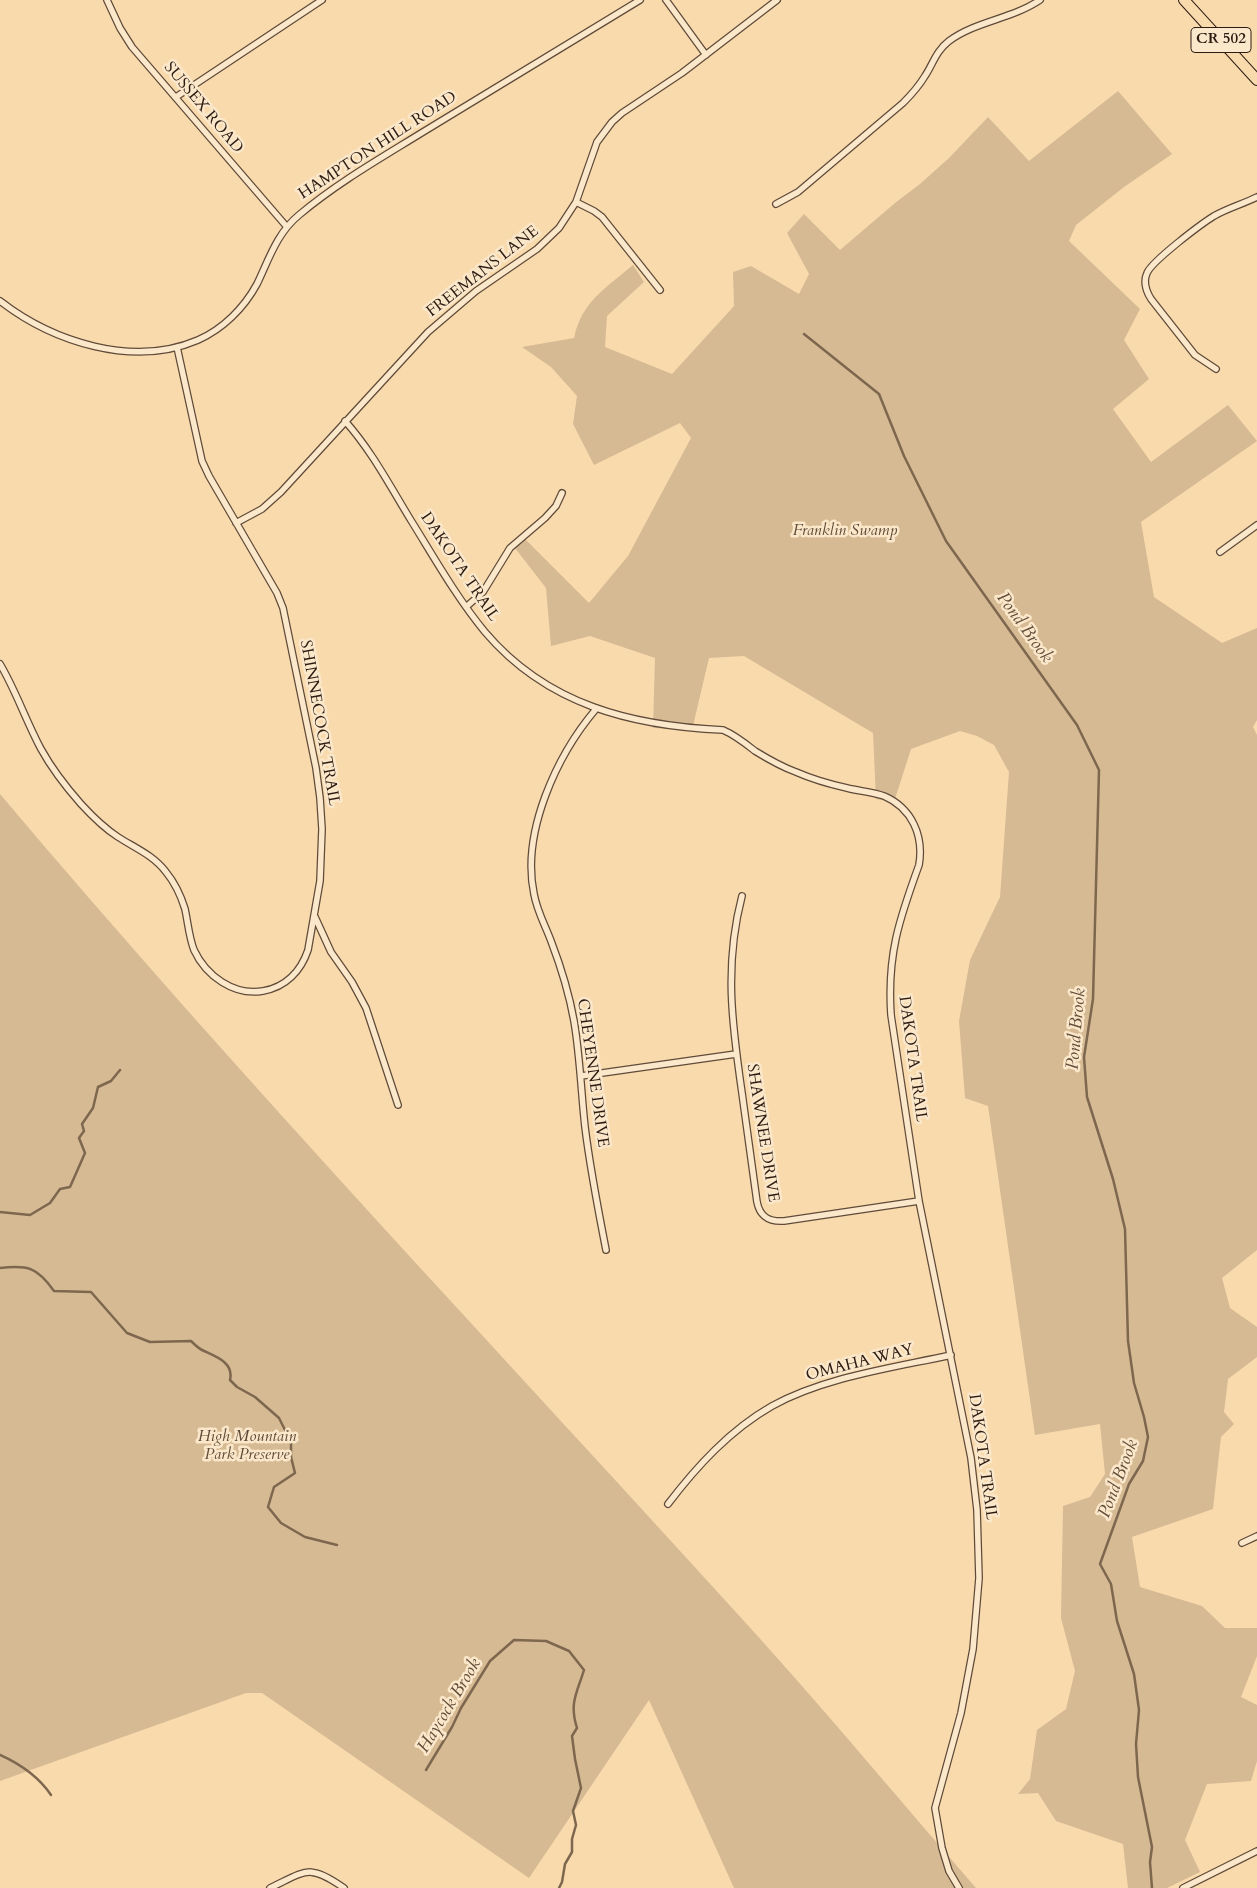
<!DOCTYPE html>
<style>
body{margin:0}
canvas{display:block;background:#f9daad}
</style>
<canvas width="1257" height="1888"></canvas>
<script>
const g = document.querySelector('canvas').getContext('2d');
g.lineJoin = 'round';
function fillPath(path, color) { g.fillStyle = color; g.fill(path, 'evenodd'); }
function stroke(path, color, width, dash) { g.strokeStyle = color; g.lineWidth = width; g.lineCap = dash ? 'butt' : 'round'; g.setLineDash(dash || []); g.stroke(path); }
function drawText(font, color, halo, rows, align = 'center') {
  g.font = font + ' Cardo,serif'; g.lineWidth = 5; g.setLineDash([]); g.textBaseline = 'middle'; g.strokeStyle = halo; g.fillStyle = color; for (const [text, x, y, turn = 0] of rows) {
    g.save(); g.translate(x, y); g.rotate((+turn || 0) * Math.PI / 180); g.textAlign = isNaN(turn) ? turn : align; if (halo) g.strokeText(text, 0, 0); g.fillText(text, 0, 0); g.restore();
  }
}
fillPath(new Path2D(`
 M 1118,91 L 1172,154 L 1124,187 L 1076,225 L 1069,241 L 1140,309 L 1124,340 L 1149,379 L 1113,409 L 1151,462 L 1228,405 L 1257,441 L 1141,522 L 1154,597 L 1222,643 L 1257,628 L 1257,720 L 1253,727 L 1257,735 L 1257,1250 L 1222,1278 L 1230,1308 L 1257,1327 L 1257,1357 L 1228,1379 L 1224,1412 L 1234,1424 L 1221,1437 L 1213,1509 L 1132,1537 L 1140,1587 L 1202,1606 L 1225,1628 L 1257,1628 L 1257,1656 L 1241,1697 L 1257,1705 L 1257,1761 L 1251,1781 L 1207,1784 L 1185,1840 L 1200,1872 L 1167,1888 L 1128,1888 L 1123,1844 L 1056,1821 L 1038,1793 L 1018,1794 L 1030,1779 L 1037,1730 L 1066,1709 L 1075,1671 L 1061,1618 L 1063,1506 L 1090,1497 L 1105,1474 L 1100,1424 L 1035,1435 L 988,1106 L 965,1098 L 959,1021 L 970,960 L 1000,897 L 1009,772 L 994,745 L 977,736 L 960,731 L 911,749 L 894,802 L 876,799 L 873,733 L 744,656 L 709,658 L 692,730 L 653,728 L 655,658 L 590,636 L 551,646 L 546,588 L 515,548 L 524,538 L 589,603 L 628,556 L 691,438 L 680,423 L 594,465 L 573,424 L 577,396 L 551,367 L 522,347 L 574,338 C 582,301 605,289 633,265 L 644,282 L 607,316 L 605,347 L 672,374 L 734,306 L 733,272 L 751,266 L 799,294 L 809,274 L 787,233 L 804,214 L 840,250 L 895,203 L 920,184 L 949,158 L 988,117 L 1029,161 Z
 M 0,794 C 242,1081 502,1354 754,1632 C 830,1716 902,1803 976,1888 L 734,1888 L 649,1700 L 529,1878 L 262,1693 L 246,1693 L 0,1781 Z`), '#d6ba93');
stroke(new Path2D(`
 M 804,334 L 879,394 L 904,456 L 946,541 L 1077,725 L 1099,770 L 1093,999 L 1084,1057 L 1087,1097 L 1113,1179 L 1125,1229 L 1128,1341 L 1134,1383 L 1144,1417 L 1148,1437 L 1143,1461 L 1129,1484 L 1100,1564 L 1111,1584 L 1117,1621 L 1134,1674 L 1139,1710 L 1136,1744 L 1138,1777 L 1152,1847 L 1150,1862 L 1152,1888
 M 0,1212 L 30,1215 L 50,1203 L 60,1189 L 70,1187 L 85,1153 L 79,1138 L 84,1131 L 82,1124 L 93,1108 L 98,1087 L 111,1081 L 120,1070
 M 0,1268 C 28,1265 37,1267 54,1291 L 91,1292 L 127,1333 L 150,1342 L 191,1341 C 195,1345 199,1349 204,1351 C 217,1357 234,1363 230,1380 L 237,1387 L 255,1397 L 279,1418 L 291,1442 L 291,1457 L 295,1473 L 274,1487 L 268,1507 L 281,1523 L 305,1537 L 337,1545
 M 0,1755 C 20,1764 38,1776 51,1795
 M 426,1770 L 452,1727 L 461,1708 L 490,1661 L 514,1640 L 546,1641 L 569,1651 L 584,1670 C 577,1693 569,1703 577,1728 L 572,1736 L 575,1759 L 581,1788 L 573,1811 L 576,1825 L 572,1839 L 572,1852 L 565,1864 L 562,1882 L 559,1888`), '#7e674f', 2.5);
const minor = new Path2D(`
 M 107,0 L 120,28 L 132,47 L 287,227
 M 666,0 L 706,55
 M 176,97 L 322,0
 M 576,202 L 594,211 L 602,217 L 660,290
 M 776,204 L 798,192 L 903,103 C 911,95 919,86 925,76 C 933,64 936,51 949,41 C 976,21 1012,19 1040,0
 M 0,301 C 53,342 133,368 198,340 C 223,329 244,308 257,284 C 269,259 277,233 299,215 C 337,183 381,158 423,132 C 495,88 567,44 640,0
 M 1216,369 L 1195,355 L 1151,299 C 1146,291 1143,282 1147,273 C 1152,261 1201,224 1214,216 C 1228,208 1243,204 1257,197
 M 345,421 C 372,451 391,488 412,522 C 435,559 457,598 485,632 C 547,705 632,726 723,730 C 735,735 745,743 755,751 C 768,759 782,767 796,772 C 812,779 829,784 847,788 C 859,791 872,792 884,796 C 912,808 924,836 919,865 C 899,920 887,955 891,1015 L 919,1201 L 971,1458 L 977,1510 L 979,1578 L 973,1649 L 961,1713 L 935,1808 L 942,1848 L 949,1871 L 959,1888
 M 236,523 L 262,509 L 281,492 L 428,332 L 476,291 L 537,249 L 559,228 L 576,202 L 597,142 L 612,122 L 622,113 L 682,73 L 777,0
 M 1220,552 L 1257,525
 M 466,607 L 483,592 L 510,548 L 545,518 L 556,506 L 562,493
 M 0,664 C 16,691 26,721 41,749 C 52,769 66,787 81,804 C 92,816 104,828 118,837 C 135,848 153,855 166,872 C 175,883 181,896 185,909 C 188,923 189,937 194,950 C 206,976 234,996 263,991 C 286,987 301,971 308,950 L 320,881 L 322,829 L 320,798 L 316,768 L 283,608 L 277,593 L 209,476 L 202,461 L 177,347
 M 596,709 C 557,755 521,832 534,894 C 537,911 545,925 551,941 C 561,967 569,993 574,1021 C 580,1056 581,1091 585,1127 C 590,1168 598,1209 606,1250
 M 742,896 C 724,965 732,1024 742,1093 C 747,1129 752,1165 757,1202 C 760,1217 769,1222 784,1221 L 919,1201
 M 315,917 L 331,952 L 352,982 L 366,1008 L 398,1105
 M 581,1076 L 736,1054
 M 668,1504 C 697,1466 730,1430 772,1406 C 825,1377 892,1368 951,1355
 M 1242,1543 L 1257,1536
 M 270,1888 C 306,1871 309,1863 344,1888
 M 1183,1888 L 1257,1851`);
const primary = new Path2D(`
 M 1184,0 L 1257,80`);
stroke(minor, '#604b39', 8);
stroke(primary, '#2d1b12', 12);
stroke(minor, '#fbe7ca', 5.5);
stroke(primary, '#f9daad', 10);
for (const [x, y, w] of [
 [1221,40,60]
]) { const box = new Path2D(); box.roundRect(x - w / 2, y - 12.5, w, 25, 4); g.fillStyle = '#fbe7ca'; g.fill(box); stroke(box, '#2d1b12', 1); }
drawText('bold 15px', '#2d1b12', null, [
 ["CR 502",1221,40]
]);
drawText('16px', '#2d1b12', '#fbe7ca', [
 ["SUSSEX ROAD",203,108,50],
 ["HAMPTON HILL ROAD",378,146,-33],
 ["FREEMANS LANE",483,272,-38],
 ["DAKOTA TRAIL",459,567,56],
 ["SHINNECOCK TRAIL",319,723,80],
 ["DAKOTA TRAIL",912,1059,82],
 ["CHEYENNE DRIVE",592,1073,82],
 ["SHAWNEE DRIVE",762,1133,81],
 ["OMAHA WAY",860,1363,-14],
 ["DAKOTA TRAIL",982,1457,82]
]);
drawText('italic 16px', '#604b39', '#fbe7ca', [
 ["Franklin Swamp",845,531],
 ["High Mountain",247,1437],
 ["Park Preserve",247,1455]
]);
drawText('italic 18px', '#634d3b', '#fbe7ca', [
 ["Pond Brook",1024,628,54],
 ["Pond Brook",1077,1029,-85],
 ["Pond Brook",1119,1479,-69],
 ["Haycock Brook",450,1706,-59]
]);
</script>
